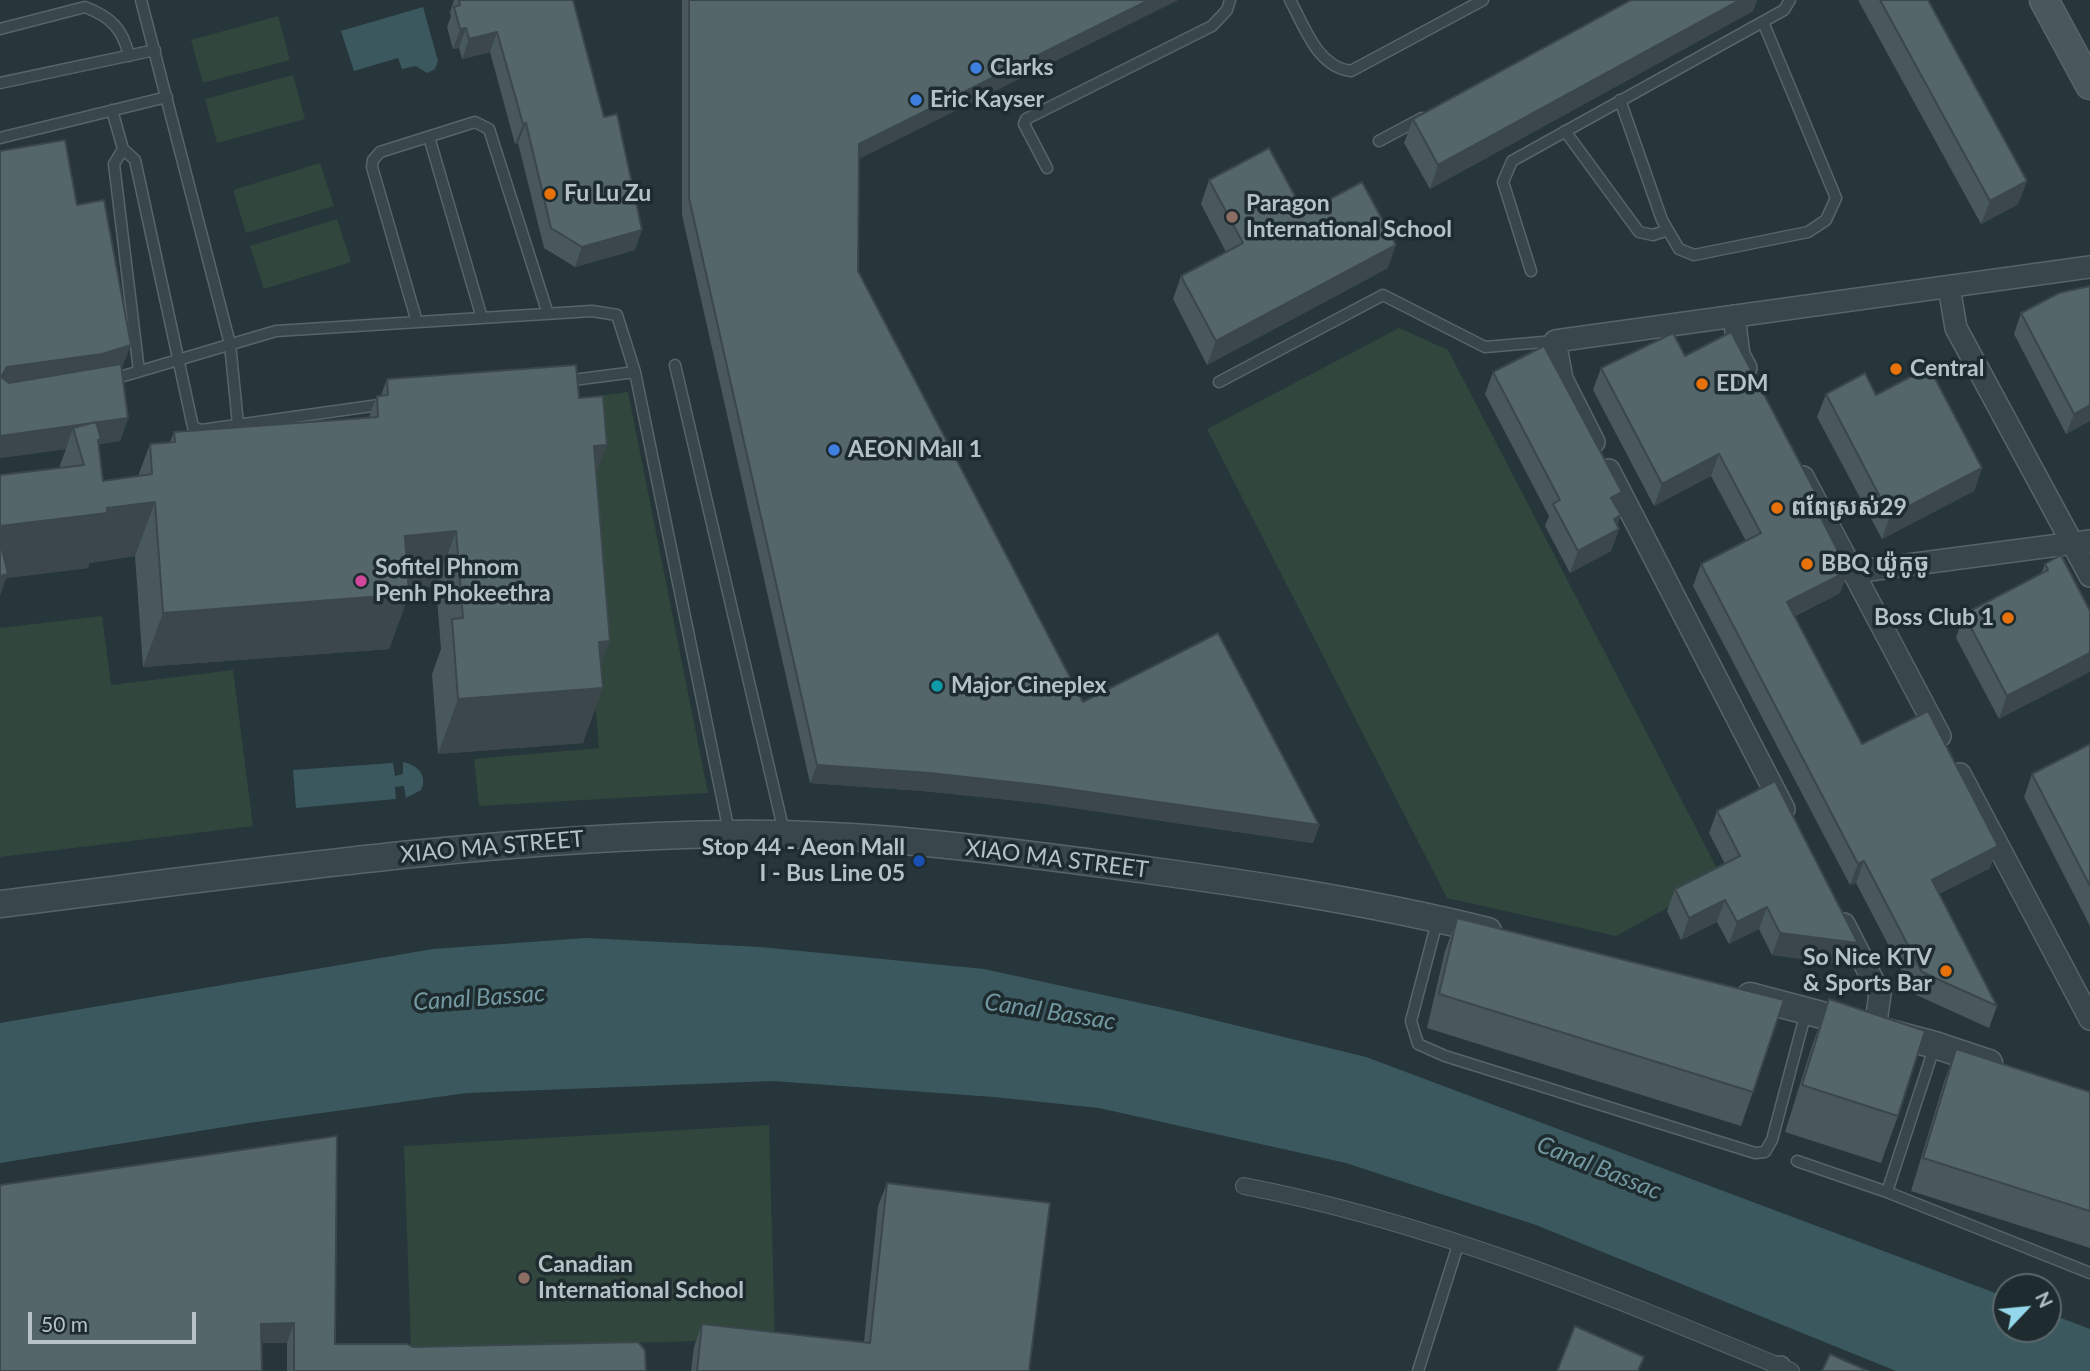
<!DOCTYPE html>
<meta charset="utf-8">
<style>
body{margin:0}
#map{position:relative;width:2090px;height:1371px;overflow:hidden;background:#26363a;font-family:Lato,sans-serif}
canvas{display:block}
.north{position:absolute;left:1992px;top:1273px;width:70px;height:70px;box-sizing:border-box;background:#1f2c2f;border:2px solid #5b686b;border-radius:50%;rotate:64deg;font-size:19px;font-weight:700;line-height:28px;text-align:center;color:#b5c2c6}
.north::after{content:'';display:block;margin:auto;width:24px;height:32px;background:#95d7eb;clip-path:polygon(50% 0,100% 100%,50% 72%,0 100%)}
.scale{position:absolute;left:28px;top:1312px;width:168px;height:32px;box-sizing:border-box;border:4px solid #b5c2c6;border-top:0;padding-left:9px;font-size:21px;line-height:24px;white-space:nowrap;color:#b5c2c6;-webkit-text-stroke:5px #1f2c2f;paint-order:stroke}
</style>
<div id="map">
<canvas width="2090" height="1371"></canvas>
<div class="north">N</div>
<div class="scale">50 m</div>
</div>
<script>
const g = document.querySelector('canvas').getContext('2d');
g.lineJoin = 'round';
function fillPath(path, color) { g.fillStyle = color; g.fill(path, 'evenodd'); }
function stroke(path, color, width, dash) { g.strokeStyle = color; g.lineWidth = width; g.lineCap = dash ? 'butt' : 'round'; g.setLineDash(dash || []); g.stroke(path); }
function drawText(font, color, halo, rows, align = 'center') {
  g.font = font + ' Lato,"Noto Sans Khmer",sans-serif'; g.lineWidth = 7; g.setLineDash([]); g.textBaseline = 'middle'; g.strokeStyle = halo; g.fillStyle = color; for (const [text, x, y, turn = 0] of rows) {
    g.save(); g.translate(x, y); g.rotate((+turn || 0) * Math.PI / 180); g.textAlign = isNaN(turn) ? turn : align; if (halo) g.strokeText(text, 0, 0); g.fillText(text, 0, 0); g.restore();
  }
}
fillPath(new Path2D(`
 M 278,16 L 290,60 L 203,83 L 191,40 Z
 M 293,75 L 305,119 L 217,143 L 205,99 Z
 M 320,163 L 334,206 L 246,233 L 233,190 Z
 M 337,219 L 351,262 L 264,289 L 250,246 Z
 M 1399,328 L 1448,350 L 1722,878 L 1616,936 L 1447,898 L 1207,429 Z
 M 628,392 L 708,793 L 479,806 L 474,759 L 599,748 L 579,510 L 539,404 Z
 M 102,616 L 111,685 L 233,670 L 253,826 L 0,857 L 0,628 Z
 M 769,1125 L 775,1339 L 411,1349 L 404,1146 Z`), '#31463d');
fillPath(new Path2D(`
 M 423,7 L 438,61 L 435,69 L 427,73 L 416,66 L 402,69 L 398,58 L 354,71 L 341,31 Z
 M 403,762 C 418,765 428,776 421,790 L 406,798 L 404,786 L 395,787 L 396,799 L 296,808 L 293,770 L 393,763 L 395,776 L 403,774 Z
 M 586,938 L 760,947 L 984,969 L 1177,1011 L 1366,1057 L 2006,1297 L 2006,1329 L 2048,1329 L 2048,1313 L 2090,1329 L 2090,1371 L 1896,1371 L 1536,1225 L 1346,1163 L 1099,1108 L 994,1097 L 773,1081 L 467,1093 L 249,1123 L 0,1163 L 0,1023 L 433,949 Z`), '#3c585f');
const service = new Path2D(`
 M 141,0 L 230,344 L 238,424
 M 1290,0 C 1305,27 1317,67 1351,71 L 1483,0
 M 0,29 L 85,7 C 111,17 123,29 129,56
 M 0,83 L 155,50
 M 1620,100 L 1662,220 L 1679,249 L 1694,255 L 1808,232 L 1826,220 L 1836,198 L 1763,22
 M 112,110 L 123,149 L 135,160 L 193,427 L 201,430 L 386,404
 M 1565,131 L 1639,232 L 1653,235 L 1668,230
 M 429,137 L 482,318
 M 0,138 L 167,97
 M 1379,141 L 1422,118
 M 123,149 L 114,164 L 139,371
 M 1047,168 L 1024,124 L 1026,119 L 1212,26 L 1227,10 L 1230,0
 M 1531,271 L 1503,182 L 1512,161 L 1784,10 L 1790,0
 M 417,322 L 372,167 L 373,160 L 380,152 L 475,122 L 489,129 L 548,314
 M 675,365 L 784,832
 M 110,380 L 276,331 L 592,311 L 617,315 L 635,372 L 729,832
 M 565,381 L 635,372
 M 1219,382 L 1383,295 L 1485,347 L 1555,341
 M 1438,918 L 1411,1021 L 1418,1044 L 1445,1056 L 1755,1153 L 1765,1152 L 1772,1140 L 1806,1012
 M 1797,1161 L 1887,1192 L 2090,1273
 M 1887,1192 L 1935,1045
 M 1418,1371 L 1459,1242`);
const pedestrian = new Path2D(`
 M 1244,1186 C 1435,1223 1612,1297 1791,1371`);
const minor = new Path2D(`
 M 1949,287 L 1956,328 L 2090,576
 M 1734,316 L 1739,355 L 1746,368
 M 1594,442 L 1562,379 L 1555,341 L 2090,267
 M 1609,470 L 1784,809
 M 1803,477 L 1940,736
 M 1854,572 L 2090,541
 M 1960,774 L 2090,1019
 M 1844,924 L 1880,994 L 1875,1029
 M 1779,1371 L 1780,1367`);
const tertiary = new Path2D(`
 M 0,904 C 242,874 484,838 727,834 C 855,832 983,848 1110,865 C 1237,882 1364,900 1488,931
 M 1750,996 L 1935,1045 L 1989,1063`);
const secondary = new Path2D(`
 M 2044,0 L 2090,85`);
stroke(service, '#586568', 13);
stroke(pedestrian, '#586568', 18);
stroke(minor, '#586568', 24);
stroke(tertiary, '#586568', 29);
stroke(secondary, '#586568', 31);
stroke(service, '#3a474a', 10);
stroke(pedestrian, '#3a474a', 16);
stroke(minor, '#3a474a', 21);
stroke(tertiary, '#3a474a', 26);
stroke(secondary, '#48585d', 28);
fillPath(new Path2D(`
 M 454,0 L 573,0 L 635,250 L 575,267 L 544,248 L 518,143 L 515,144 L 490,52 L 462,59 L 459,48 L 453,49 L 447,27 L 451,16 L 450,12 Z
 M 682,0 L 1178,0 L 859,158 L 858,271 L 1083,702 L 1319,825 L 1313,843 L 1039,803 L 923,791 L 810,783 L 682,215 Z
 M 1631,0 L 1757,0 L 1753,11 L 1430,189 L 1404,143 L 1413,119 Z
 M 1858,0 L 1928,0 L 2027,181 L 2018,204 L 1981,224 Z
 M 0,151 L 77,205 L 122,368 L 121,368 L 128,418 L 120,441 L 99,444 L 103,481 L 138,476 L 150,444 L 170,442 L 174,432 L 369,417 L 377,396 L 381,395 L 387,379 L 579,398 L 596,473 L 601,665 L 583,743 L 438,754 L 432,674 L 441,649 L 436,586 L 409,588 L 409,594 L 389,649 L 143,667 L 135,556 L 89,563 L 88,568 L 6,578 L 0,595 L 0,475 L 59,468 L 66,449 L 0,458 Z
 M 1209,180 L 1304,213 L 1388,268 L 1207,365 L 1173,299 L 1181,276 L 1226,252 L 1201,204 Z
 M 2021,313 L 2090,421 L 2066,434 L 2014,334 Z
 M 1685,356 L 1815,506 L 1848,571 L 1840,593 L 1795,616 L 1862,744 L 1990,868 L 1939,894 L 1997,1006 L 1989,1028 L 1914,994 L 1856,883 L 1850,885 L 1693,586 L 1701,564 L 1746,541 L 1711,476 L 1654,506 L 1593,390 L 1601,368 Z
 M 1493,372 L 1622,492 L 1616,507 L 1617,526 L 1619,529 L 1611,551 L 1570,573 L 1545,526 L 1549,516 L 1485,394 Z
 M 1826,394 L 1876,395 L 1982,468 L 1974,491 L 1882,539 L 1817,417 Z
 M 2061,555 L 1999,719 L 1956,638 L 1964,614 L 2041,574 L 2045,564 Z
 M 2090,744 L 2090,926 L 2024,797 L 2032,774 Z
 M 1717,811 L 1850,965 L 1772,955 L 1759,929 L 1729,944 L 1717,922 L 1681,940 L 1667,911 L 1675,889 L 1725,864 L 1709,833 Z
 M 1457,918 L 1753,1092 L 1741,1126 L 1427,1028 L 1445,951 Z
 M 1829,999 L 1898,1116 L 1881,1163 L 1785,1132 L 1812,1046 Z
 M 1956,1049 L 2090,1092 L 2090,1248 L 1911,1191 L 1944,1082 Z
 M 887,1183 L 1029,1371 L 691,1371 L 694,1347 L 702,1324 L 864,1342 L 878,1206 Z
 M 0,1185 L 335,1344 L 413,1347 L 646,1371 L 287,1371 L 287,1343 L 261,1343 Z`), '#48585b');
fillPath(new Path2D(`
 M 1149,0 L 1178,0 L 853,162 L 859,144 Z
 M 1740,0 L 1757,0 L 1753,11 L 1430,189 L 1438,165 Z
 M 466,28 L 459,48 L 453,49 L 460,29 Z
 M 497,32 L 490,52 L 462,59 L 469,39 Z
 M 526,123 L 518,143 L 515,144 L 523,124 Z
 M 2027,181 L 2018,204 L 1981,224 L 1990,201 Z
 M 642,230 L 635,250 L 575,267 L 582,247 Z
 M 1396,245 L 1388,268 L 1207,365 L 1216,341 Z
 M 131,345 L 122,368 L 93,376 L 0,390 L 0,379 L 7,367 Z
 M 2090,405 L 2090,421 L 2066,434 L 2074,414 Z
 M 128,418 L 120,441 L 96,444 L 73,428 L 66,449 L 0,458 L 0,436 Z
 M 607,445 L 587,499 L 594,446 Z
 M 1719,454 L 1711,476 L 1654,506 L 1662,484 Z
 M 1982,468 L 1974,491 L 1882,539 L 1890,516 Z
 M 1622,492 L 1614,514 L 1611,498 Z
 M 1818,497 L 1811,518 L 1812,500 Z
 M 155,502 L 135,556 L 89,563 L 88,568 L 6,578 L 0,595 L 0,526 Z
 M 1621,515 L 1615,532 L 1619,529 L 1611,551 L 1570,573 L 1578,551 L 1614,519 Z
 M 456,531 L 436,586 L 385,590 L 405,536 Z
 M 1848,571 L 1840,593 L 1779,623 L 1787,602 Z
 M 409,594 L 389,649 L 143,667 L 163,613 Z
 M 610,641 L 592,689 L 603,688 L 583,743 L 438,754 L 458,699 L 599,642 Z
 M 2090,653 L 2090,672 L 1999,719 L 2007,696 Z
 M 817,765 L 930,773 L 1046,786 L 1319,825 L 1313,843 L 1039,803 L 923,791 L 810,783 Z
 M 1998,846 L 1990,868 L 1924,902 L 1932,880 Z
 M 1864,861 L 1856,883 L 1850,885 L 1858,864 Z
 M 1725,900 L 1717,922 L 1681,940 L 1689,918 Z
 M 1767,907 L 1759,929 L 1729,944 L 1737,922 Z
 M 1780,933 L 1858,943 L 1850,965 L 1772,955 Z
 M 294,1323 L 287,1343 L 254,1343 L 261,1324 Z`), '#3b474a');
const building = new Path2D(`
 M 459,0 L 573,0 L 604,117 L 617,114 L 642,230 L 582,247 L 551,228 L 526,123 L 523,124 L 497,32 L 469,39 L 466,28 L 460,29 L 454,7 L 460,5 Z
 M 689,0 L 1149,0 L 859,144 L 858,271 L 1083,702 L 1218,633 L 1319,825 L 1046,786 L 930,773 L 817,765 L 689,198 Z
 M 1631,0 L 1740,0 L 1438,165 L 1413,119 Z
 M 1880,0 L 1928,0 L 2027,181 L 1990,201 Z
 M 65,140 L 77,205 L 104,200 L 131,345 L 102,354 L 7,367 L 1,377 L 9,383 L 121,364 L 128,418 L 0,436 L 0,151 Z
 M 1269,148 L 1304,213 L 1362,182 L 1396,245 L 1216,341 L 1181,276 L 1243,243 L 1209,180 Z
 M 2090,286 L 2090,405 L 2074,414 L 2021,313 L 2059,293 Z
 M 1731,332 L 1818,497 L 1812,500 L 1848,571 L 1787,602 L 1862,744 L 1928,711 L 1998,846 L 1932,880 L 1997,1006 L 1922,972 L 1864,861 L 1858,864 L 1701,564 L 1761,533 L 1719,454 L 1662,484 L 1601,368 L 1673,333 L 1685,356 Z
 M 1544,346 L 1622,492 L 1611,498 L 1621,515 L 1614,519 L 1619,529 L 1578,551 L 1553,504 L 1560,500 L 1493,372 Z
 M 576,365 L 579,398 L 603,396 L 607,445 L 594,446 L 610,641 L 599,642 L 603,688 L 458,699 L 452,619 L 463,618 L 456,531 L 405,536 L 409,594 L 163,613 L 155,502 L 107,508 L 107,513 L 0,526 L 0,475 L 84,465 L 73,428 L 96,422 L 101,439 L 98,440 L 103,481 L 152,474 L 150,444 L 175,442 L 174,432 L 378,417 L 377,396 L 388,395 L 387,379 Z
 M 1929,367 L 1982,468 L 1890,516 L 1826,394 L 1865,373 L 1876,395 Z
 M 0,541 L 8,574 L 0,576 Z
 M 2061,555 L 2090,611 L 2090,653 L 2007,696 L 1964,614 L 2048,570 L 2045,564 Z
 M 2090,744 L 2090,886 L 2032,774 Z
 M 1775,781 L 1858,943 L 1780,933 L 1767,907 L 1737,922 L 1725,900 L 1689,918 L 1675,889 L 1740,856 L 1717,811 Z
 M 1457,918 L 1784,1000 L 1753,1092 L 1439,994 Z
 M 1829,999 L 1925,1031 L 1898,1116 L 1802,1085 Z
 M 1956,1049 L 2090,1092 L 2090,1211 L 1923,1158 Z
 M 337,1136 L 335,1344 L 407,1344 L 413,1347 L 638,1342 L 645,1350 L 646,1371 L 294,1371 L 294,1323 L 261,1324 L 262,1371 L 0,1371 L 0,1185 Z
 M 887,1183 L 1050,1203 L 1029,1371 L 697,1371 L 702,1324 L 870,1343 Z
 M 1575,1326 L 1644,1357 L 1638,1371 L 1557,1371 Z
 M 1830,1354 L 1868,1371 L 1822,1371 Z`);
fillPath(building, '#54666a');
stroke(building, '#3b474a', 2);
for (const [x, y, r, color] of [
 [976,68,7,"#3f7fe0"],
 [916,100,7,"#3f7fe0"],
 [550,194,7,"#e8710a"],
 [1232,217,7,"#8d6e63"],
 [1896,369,7,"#e8710a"],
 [1702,384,7,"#e8710a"],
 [834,450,7,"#3f7fe0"],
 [1777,508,7,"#e8710a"],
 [1807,564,7,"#e8710a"],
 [361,581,7,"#d1479c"],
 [2008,618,7,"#e8710a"],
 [937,686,7,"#0f9aa8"],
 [919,861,7,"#1a4fb4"],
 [1946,971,7,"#e8710a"],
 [524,1278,7,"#8d6e63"]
]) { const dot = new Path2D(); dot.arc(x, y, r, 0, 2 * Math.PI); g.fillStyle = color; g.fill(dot); stroke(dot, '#1f2c2f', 2.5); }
drawText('bold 23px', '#b5c2c6', '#1f2c2f', [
 ["Clarks",990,68],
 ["Eric Kayser",930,100],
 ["Fu Lu Zu",564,194],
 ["Paragon",1246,204],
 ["International School",1246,230],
 ["Central",1910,369],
 ["EDM",1716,384],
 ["AEON Mall 1",848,450],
 ["ពពែស្រស់29",1791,508],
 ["BBQ យ៉ូកូចូ",1821,564],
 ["Sofitel Phnom",375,568],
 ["Penh Phokeethra",375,594],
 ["Boss Club 1",1994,618,"right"],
 ["Major Cineplex",951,686],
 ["Stop 44 - Aeon Mall",905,848,"right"],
 ["I - Bus Line 05",905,874,"right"],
 ["So Nice KTV",1932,958,"right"],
 ["& Sports Bar",1932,984,"right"],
 ["Canadian",538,1265],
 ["International School",538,1291]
], 'left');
drawText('23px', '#b5c2c6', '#1f2c2f', [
 ["XIAO MA STREET",492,847,-5],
 ["XIAO MA STREET",1057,859,7]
]);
drawText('italic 24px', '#7398a1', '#1f2c2f', [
 ["Canal Bassac",479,998,-4],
 ["Canal Bassac",1050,1012,9],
 ["Canal Bassac",1599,1168,22]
]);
</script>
